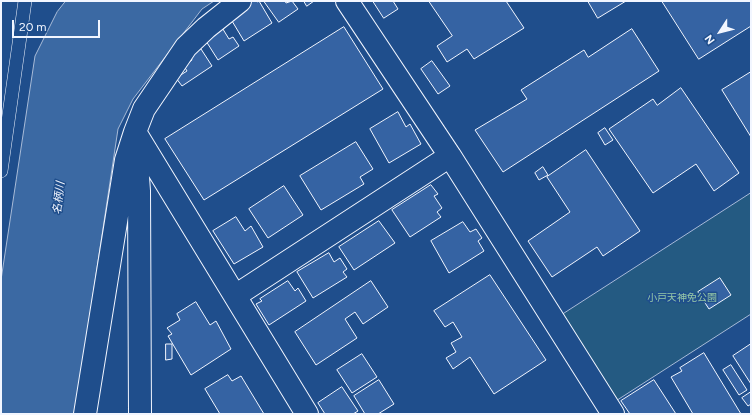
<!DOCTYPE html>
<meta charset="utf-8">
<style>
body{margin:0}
#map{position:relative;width:752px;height:415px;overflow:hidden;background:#1f4e8c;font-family:Figtree,sans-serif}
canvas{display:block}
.frame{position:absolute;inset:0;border:2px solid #f2f6ff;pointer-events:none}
.north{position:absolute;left:700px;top:12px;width:40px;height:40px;-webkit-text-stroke:3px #1f4e8c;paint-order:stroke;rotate:234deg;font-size:11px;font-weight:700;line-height:16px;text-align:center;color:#f2f6ff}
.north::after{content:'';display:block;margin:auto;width:14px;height:18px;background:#f2f6ff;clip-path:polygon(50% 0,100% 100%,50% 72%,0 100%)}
.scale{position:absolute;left:12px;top:20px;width:88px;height:18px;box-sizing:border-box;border:2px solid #f2f6ff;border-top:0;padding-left:5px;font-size:12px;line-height:14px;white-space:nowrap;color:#f2f6ff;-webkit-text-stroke:3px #1f4e8c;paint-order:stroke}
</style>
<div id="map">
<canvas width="752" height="415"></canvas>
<div class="frame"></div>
<div class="north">N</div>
<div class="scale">20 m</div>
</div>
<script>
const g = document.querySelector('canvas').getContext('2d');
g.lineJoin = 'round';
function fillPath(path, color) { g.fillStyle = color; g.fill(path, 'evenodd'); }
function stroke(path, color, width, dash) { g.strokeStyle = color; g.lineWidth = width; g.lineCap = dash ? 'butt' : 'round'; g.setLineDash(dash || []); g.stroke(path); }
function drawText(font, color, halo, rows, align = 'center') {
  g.font = font + ' Figtree,"Noto Sans JP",sans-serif'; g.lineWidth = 3; g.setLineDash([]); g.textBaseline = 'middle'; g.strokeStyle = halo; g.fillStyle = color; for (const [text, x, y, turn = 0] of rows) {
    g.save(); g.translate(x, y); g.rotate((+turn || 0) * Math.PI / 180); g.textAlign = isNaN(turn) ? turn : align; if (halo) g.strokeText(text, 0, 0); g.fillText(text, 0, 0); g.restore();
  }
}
const green = new Path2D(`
 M 751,193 L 751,314 L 608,406 L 554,320 Z`);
fillPath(green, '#245a82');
stroke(green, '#a8bbd7', 1);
const water = new Path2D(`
 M 66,1 L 214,1 L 202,9 L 133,99 L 118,129 L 75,414 L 1,414 L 1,280 L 35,56 L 57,12 Z`);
fillPath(water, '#3b69a3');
stroke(water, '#a8bbd7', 1);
const building = new Path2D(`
 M 251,1 L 256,1 L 257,2 L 259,1 L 272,23 L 244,41 L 229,16 Z
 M 264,1 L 285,1 L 286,3 L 292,1 L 298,9 L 279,22 Z
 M 304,1 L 314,1 L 307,6 Z
 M 373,1 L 393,1 L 398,9 L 384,18 Z
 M 429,1 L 506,1 L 524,28 L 474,59 L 467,49 L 447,62 L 437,46 L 452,36 Z
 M 588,1 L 626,1 L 598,18 Z
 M 662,1 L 751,1 L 751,26 L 699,59 Z
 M 221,26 L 229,39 L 233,37 L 239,46 L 218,60 L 206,41 Z
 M 344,27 L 383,89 L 204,200 L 165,139 Z
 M 632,29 L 659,71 L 503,172 L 475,130 L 527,99 L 521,90 L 584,50 L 588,57 Z
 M 201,49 L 212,66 L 182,86 L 176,78 L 187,71 L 184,66 L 192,60 L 190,56 Z
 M 432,61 L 450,86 L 438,94 L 421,69 Z
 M 751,72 L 751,137 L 722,90 Z
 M 681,88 L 739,173 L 714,191 L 696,164 L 653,193 L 609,129 L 653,99 L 657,105 Z
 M 398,112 L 406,127 L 410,124 L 421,144 L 389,163 L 370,129 Z
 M 605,128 L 613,140 L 605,145 L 598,133 Z
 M 356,142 L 373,169 L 360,177 L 364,184 L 321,210 L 300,176 Z
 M 586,150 L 640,231 L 603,256 L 597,247 L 552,277 L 528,241 L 570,212 L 547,177 Z
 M 543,167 L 548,175 L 539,180 L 535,173 Z
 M 431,185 L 438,194 L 434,196 L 442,208 L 437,212 L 441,217 L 410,237 L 392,210 Z
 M 284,186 L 303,215 L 268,238 L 249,209 Z
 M 236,217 L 245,231 L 251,226 L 263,247 L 234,264 L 213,231 Z
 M 379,221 L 395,243 L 354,270 L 339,247 Z
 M 463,222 L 470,232 L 476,229 L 482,238 L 478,241 L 484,251 L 449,273 L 431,241 Z
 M 329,253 L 334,262 L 340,258 L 347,269 L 343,272 L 347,277 L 313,298 L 297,272 Z
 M 490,275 L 546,360 L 494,394 L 470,357 L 453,369 L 446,358 L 456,352 L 451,343 L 462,337 L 453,322 L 445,327 L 434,311 Z
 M 720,278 L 731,295 L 709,309 L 698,292 Z
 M 288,281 L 295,291 L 298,288 L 306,301 L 269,325 L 256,304 L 262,301 L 260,299 Z
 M 371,281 L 388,307 L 363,324 L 355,312 L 345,319 L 357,338 L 316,365 L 295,332 Z
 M 196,302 L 210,325 L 216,321 L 231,349 L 191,375 L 168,336 L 172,334 L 167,328 L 180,320 L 177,314 Z
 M 166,344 L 172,344 L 172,359 L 166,360 Z
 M 751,344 L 751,384 L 733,356 Z
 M 704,353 L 741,414 L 693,414 L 671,377 L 682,371 L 680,368 Z
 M 362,354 L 377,377 L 352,393 L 337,370 Z
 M 731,365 L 747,390 L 739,395 L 723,370 Z
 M 228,375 L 232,381 L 241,376 L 264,414 L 220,414 L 205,389 Z
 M 379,380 L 394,404 L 378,414 L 365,414 L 354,396 Z
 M 654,380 L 676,414 L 630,414 L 621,401 Z
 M 342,387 L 358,411 L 353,414 L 325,414 L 318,403 Z
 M 751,392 L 751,404 L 748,406 L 742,398 Z`);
fillPath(building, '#3563a3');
stroke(building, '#f2f6ff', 1);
const service = new Path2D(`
 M 1,171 L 25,1`);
const minor = new Path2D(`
 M 347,1 L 450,156 L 613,414
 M 135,132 L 307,414
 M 136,150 L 139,191 L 140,414
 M 235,296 L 450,156
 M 85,414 L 126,160 L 135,132 L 144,109 L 186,47 L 206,28 L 240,1`);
stroke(service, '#f2f6ff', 14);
stroke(minor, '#f2f6ff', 24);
stroke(service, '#1f4e8c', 13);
stroke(minor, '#1f4e8c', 22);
drawText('10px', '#97c8a6', '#1f4e8c', [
 ["小戸天神免公園",682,298]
]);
drawText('italic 11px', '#f2f6ff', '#1f4e8c', [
 ["名柄川",59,198,-83]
]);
</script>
